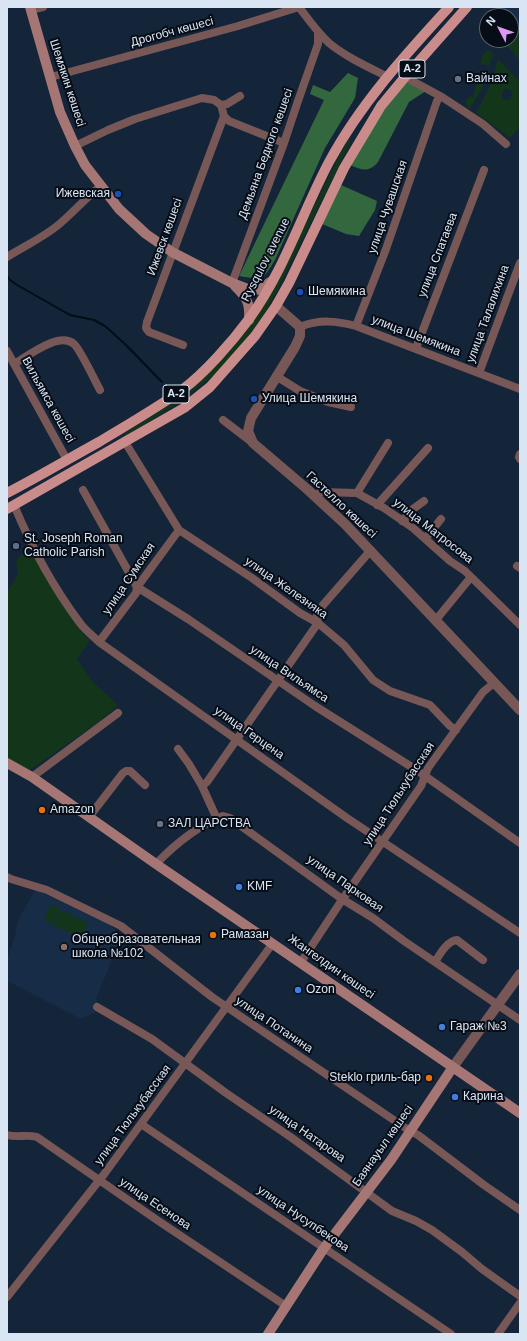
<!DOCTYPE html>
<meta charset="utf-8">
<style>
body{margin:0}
#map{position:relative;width:527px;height:1341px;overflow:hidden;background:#142439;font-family:Helvetica,sans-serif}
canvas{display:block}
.frame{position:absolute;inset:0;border:8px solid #dae5f3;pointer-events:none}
.north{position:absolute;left:479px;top:8px;width:40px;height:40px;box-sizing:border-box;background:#060d16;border:1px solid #5b636e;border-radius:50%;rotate:311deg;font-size:11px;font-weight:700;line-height:16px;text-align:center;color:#dae5f3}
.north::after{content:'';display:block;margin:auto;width:14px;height:18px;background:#df98f2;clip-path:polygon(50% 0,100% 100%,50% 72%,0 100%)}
</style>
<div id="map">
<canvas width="527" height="1341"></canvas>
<div class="frame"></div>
<div class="north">N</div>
</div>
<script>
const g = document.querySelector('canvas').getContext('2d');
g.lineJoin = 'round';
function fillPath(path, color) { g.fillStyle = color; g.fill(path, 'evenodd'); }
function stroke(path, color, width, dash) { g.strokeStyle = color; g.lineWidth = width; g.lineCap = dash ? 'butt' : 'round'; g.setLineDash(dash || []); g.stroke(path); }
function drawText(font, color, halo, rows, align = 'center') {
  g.font = font + ' Helvetica,sans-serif'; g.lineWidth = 4; g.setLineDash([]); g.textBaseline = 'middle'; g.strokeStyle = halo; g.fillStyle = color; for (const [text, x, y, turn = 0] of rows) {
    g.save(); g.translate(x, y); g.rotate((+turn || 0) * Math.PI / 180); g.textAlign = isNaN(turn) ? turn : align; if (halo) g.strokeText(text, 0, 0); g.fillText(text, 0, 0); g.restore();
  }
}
fillPath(new Path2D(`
 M 502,7 L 520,7 L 520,60 L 501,40 L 511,40 L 511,16 L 493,16 Z
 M 35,890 L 106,922 L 124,937 L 109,957 L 112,960 L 96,999 L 98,1003 L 95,1013 L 81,1019 L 7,981 L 7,959 L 15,936 L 17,922 Z`), '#172c47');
fillPath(new Path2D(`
 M 511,24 L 520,34 L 520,60 L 502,40 L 511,40 Z
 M 489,50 L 493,54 L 489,66 L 480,63 L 483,54 Z
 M 498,59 L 520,82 L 520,127 L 510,138 L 476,113 L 490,86 ZM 505,89 L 509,89 L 512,92 L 512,96 L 509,100 L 505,100 L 502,97 L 502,92 Z
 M 477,83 L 484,85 L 470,109 L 467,107 L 465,101 L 470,96 L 473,97 Z
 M 349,138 L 350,143 L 277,291 L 266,311 L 241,346 L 213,376 L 167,410 L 125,437 L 125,433 L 166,407 L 209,373 L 238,342 L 262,308 L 273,289 L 335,164 Z
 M 22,554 L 35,555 L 47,582 L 63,600 L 84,635 L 90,640 L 77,659 L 93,682 L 118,705 L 100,721 L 30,770 L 7,759 L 7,596 L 8,591 L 18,574 L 16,560 Z
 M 51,904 L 60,909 L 52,924 L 44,920 Z
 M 61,910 L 88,923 L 81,938 L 53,925 Z`), '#13361b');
fillPath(new Path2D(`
 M 348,73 L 358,78 L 355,98 L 325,148 L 275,260 C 262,281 264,280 239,276 L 324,100 L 310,94 L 313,85 L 330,92 Z
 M 406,82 L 426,91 L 409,102 L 378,162 C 369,173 362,170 350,165 L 374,123 Z
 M 341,185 L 377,201 L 375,210 L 359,236 L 346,234 L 322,224 Z`), '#33683e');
stroke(new Path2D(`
 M 7,276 L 10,280 L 17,285 L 70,315 L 94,320 L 105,326 L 126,345 L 162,382`), '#000e16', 2);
stroke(new Path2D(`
 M 299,7 C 308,19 317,32 329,43 C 346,57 368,67 388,77
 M 30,10 L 43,7
 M 51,77 L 238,26 L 299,7
 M 405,77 L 442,97 L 483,124 L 506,144
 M 221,105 L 227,104 L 240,96
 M 75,146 L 108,130 L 135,119 L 202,98 L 214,100 L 221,105 L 224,116 L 229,121 L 284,143
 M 7,257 C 23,247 42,238 57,226 C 73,213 85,198 101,186
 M 232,283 L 284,143 L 298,101 L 318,44 L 318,32
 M 356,326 L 386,249 L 437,101 L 440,96
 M 300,327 C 319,319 337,321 356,326 L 520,389
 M 183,345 L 149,332 L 146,328 L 147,322 L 224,116
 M 416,348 L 484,170
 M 7,351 L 67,460
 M 14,364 C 28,356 59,331 74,344 C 80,349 95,381 100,390
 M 479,373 L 520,263
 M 276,376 L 300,391 L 328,402 L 351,407
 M 223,420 L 253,443
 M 125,442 L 179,530 L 252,578 L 300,613 L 318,623 L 344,645 L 373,680 L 390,691 L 430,705 L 450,726 L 456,730
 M 520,454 L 519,457 L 520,459
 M 83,490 L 137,587 L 188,619 L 315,706 L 418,771 L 520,843
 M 357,493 L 388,443
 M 315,496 L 320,492 L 357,493 L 384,508 L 413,528 L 450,561 L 465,571 L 520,625
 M 14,505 C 31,546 53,587 80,623 C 85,630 93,636 99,642 L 347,818 L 520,933
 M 377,505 L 428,448
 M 402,521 L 413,509 L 424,501
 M 425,539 L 441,519
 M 517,566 L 520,568
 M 435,621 L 471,577
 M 99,642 L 136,593 L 137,587 L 143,579 L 179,530
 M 178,749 L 189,764 L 202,786
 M 32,777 L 118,713
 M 89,817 L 123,773 L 126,771 L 130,771 L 145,785
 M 217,819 L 202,786 L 207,782 L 318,623 L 317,615 L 323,605 L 371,550
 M 156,864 C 174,845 198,826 223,816 L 230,818 L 342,899 L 373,918 L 404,941 L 520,1020
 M 7,877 L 11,879 L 47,890 L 121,926 L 212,997 L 410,1131 L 418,1135 L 484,1185 L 520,1210
 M 301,962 L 340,903 L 421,786 L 428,768 L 483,692 L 494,683
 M 435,962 C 440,954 447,941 457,940 L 483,960
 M 97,1007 L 152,1039 L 226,1093 L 292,1138 L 392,1211 L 416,1221 L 432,1230 L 462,1252 L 482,1269 L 520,1296
 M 141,1124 L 451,1334
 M 7,1135 C 17,1138 27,1134 37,1137 L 157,1220 L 286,1306
 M 7,1297 L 105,1173 L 273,943
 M 498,1334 L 520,1303`), '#775857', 8);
stroke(new Path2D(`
 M 276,306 L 300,327 L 300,336 L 295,347 L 251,418 L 248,431 L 253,443 L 307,489 L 345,524 L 520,710
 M 453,1067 L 520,974`), '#775857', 10);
stroke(new Path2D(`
 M 30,7 L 60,112 L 75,146 L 85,165 L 119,209 L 146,234 L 172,252 L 232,283 L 253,291 L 260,289 L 273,280
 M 235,286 C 247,298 250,302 249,320
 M 7,763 L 32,777 L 156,864 L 520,1113
 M 268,1334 L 324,1248 L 391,1160 L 453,1067`), '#a67674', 10);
stroke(new Path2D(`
 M 7,493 C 38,477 68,459 99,442 C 127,425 155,409 182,390 C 205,373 232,342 249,319 C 284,271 302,213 329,162 C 360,104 405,55 449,7
 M 7,509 L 184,408 L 210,387 L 255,336 L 276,306 L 289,283 L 344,168 L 381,106 L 405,77 L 467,7`), '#ca8c8a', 10);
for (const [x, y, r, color] of [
 [458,79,4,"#6b7280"],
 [118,194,4,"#1a4fb4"],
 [300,292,4,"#1a4fb4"],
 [254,399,4,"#1a4fb4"],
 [16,546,4,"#5c6f8a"],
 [42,810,4,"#e8710a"],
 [160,824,4,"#6b7280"],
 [239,887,4,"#3f7fe0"],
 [213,935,4,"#e8710a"],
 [64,947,4,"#8d6e63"],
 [298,990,4,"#3f7fe0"],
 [442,1027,4,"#3f7fe0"],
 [429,1078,4,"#e8710a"],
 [455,1097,4,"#3f7fe0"]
]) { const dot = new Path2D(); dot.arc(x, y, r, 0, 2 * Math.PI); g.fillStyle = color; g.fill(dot); stroke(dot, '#060d16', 1.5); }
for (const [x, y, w] of [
 [412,69,26],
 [176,394,26]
]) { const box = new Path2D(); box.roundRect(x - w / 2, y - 9, w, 18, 3); g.fillStyle = '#060d16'; g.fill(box); stroke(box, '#dae5f3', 1); }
drawText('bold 11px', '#dae5f3', null, [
 ["A-2",412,69],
 ["A-2",176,394]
]);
drawText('12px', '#dae5f3', '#060d16', [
 ["Дрогобч көшесі",172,32,-15],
 ["Шемякин көшесі",67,83,72],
 ["Демьяна Бедного көшесі",266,154,-70],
 ["улица Чувашская",388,207,-71],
 ["Ижевск көшесі",165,237,-70],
 ["улица Спатаева",438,255,-69],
 ["Rysqulov avenue",266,260,-63],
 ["улица Талалихина",488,314,-70],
 ["улица Шемякина",416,336,21],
 ["Вильямса көшесі",48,400,61],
 ["Гастелло көшесі",341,505,43],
 ["улица Матросова",433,531,38],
 ["улица Сумская",129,579,-56],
 ["улица Железняка",286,588,35],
 ["улица Вильямса",289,674,34],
 ["улица Герцена",249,733,35],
 ["улица Тюлькубасская",399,794,-57],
 ["улица Парковая",345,884,35],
 ["Жангелдин көшесі",331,967,35],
 ["улица Потанина",274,1025,34],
 ["улица Тюлькубасская",133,1115,-54],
 ["улица Натарова",307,1134,35],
 ["Баянауыл көшесі",383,1146,-55],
 ["улица Есенова",155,1204,34],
 ["улица Нусупбекова",303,1219,34]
]);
drawText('12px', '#dae5f3', '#060d16', [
 ["Вайнах",466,79],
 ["Ижевская",110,194,"right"],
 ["Шемякина",308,292],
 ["Улица Шемякина",262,399],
 ["St. Joseph Roman",24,539],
 ["Catholic Parish",24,553],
 ["Amazon",50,810],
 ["ЗАЛ ЦАРСТВА",168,824],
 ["KMF",247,887],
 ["Рамазан",221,935],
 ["Общеобразовательная",72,940],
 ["школа №102",72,954],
 ["Ozon",306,990],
 ["Гараж №3",450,1027],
 ["Steklo гриль-бар",421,1078,"right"],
 ["Карина",463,1097]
], 'left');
</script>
